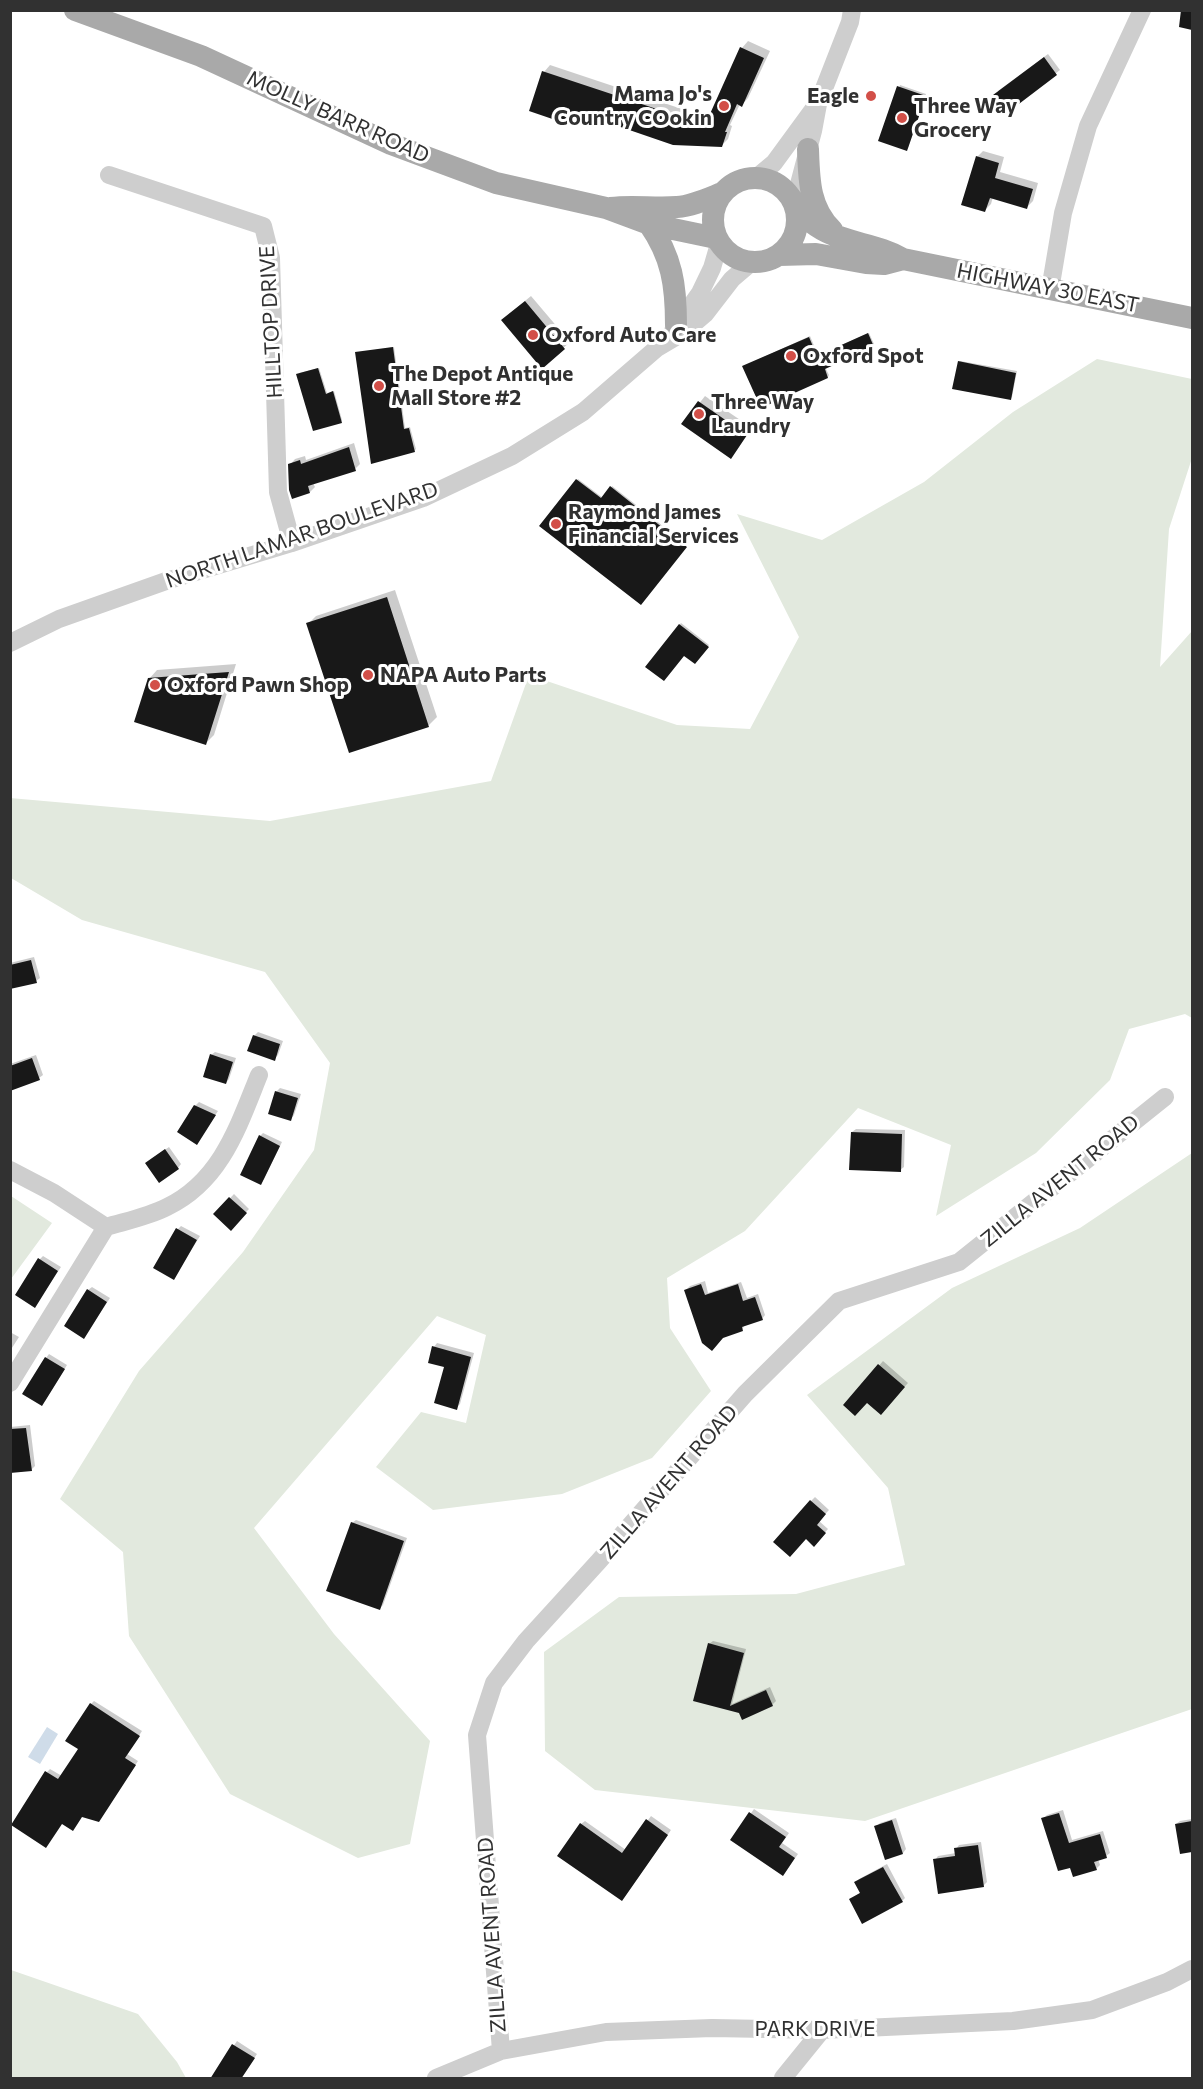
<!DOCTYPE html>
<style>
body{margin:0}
#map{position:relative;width:1203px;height:2089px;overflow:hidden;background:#fff;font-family:Commissioner,sans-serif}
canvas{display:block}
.frame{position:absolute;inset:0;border:12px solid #313131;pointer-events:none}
</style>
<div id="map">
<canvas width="1203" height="2089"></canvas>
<div class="frame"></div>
</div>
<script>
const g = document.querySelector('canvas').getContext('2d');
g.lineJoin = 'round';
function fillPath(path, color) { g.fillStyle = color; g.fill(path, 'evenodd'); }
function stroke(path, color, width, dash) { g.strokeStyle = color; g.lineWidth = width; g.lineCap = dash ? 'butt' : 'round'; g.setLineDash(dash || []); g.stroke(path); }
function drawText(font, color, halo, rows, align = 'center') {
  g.font = font + ' Commissioner,sans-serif'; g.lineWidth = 6; g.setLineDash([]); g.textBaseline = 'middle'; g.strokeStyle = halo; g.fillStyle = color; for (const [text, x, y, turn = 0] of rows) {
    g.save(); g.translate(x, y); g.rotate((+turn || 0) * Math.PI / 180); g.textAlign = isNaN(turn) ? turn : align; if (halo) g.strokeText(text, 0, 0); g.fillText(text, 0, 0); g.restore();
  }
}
fillPath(new Path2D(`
 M 1097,359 L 1192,379 L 1192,458 L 1169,529 L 1160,667 L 1192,631 L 1192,1018 L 1185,1014 L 1129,1029 L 1110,1080 L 1036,1153 L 936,1216 L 951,1145 L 858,1108 L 745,1231 L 667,1278 L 670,1328 L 711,1391 L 652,1458 L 562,1494 L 433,1510 L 376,1467 L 421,1412 L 466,1423 L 486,1335 L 437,1316 L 254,1528 L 334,1634 L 430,1741 L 410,1844 L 358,1858 L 230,1794 L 129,1636 L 123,1552 L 60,1499 L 139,1371 L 243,1252 L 314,1150 L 330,1063 L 265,972 L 82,920 L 11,878 L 10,798 L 270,821 L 491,781 L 529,675 L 677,725 L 750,729 L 799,637 L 737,514 L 822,540 L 924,482 L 1013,412 Z
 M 1192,1153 L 1192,1709 L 865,1821 L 595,1790 L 545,1751 L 544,1652 L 619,1597 L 796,1594 L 905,1565 L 888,1488 L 807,1395 L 952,1288 L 1080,1228 Z
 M 11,1196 L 52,1223 L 11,1279 Z
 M 11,1970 L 138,2014 L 177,2062 L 186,2078 L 11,2078 Z`), '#e2e9de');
fillPath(new Path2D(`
 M 47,1727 L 58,1734 L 40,1764 L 28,1757 Z`), '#cfdce9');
fillPath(new Path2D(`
 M 748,41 L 770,51 L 748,98 L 742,105 L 740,104 L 730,125 L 732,126 L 728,139 L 721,146 L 578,111 L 576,116 L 569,123 L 544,72 L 550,65 L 709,118 L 742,48 Z
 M 1048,54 L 1060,70 L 1007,111 L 998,91 Z
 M 900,85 L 926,94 L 908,148 L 880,140 Z
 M 983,151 L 1004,157 L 1000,172 L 1038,183 L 1033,201 L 1027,207 L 993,197 L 991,204 L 985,210 L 977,157 Z
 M 531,296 L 570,342 L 542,367 L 509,314 Z
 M 869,333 L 874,344 L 825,367 L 829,375 L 828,377 L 762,406 L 746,365 L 810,336 L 818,355 Z
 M 394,347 L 405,428 L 410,427 L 416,449 L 414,451 L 357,353 Z
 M 960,361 L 1017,371 L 1012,397 L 1010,399 L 959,362 Z
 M 319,368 L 327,393 L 334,391 L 342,420 L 341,422 L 299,373 Z
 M 705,396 L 752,428 L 736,451 L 683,424 Z
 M 354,443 L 360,464 L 355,469 L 313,483 L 315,487 L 310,492 L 290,465 L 295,459 L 305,456 L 306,460 Z
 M 578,479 L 603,498 L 612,486 L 687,545 L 641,603 L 541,526 Z
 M 395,590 L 437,717 L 429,725 L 350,751 L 308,624 L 316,616 Z
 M 681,623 L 709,645 L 695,662 L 684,654 L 647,666 Z
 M 236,664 L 214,735 L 206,743 L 149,679 L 157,670 Z
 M 34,957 L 40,978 L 36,981 L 10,988 L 10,963 Z
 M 258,1032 L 283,1041 L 278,1055 L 274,1059 L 254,1036 Z
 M 215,1052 L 236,1058 L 229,1079 L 226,1083 L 211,1055 Z
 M 36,1055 L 43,1075 L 39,1078 L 10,1089 L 10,1064 Z
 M 280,1088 L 301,1094 L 294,1115 L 291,1119 L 276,1092 Z
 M 199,1102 L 218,1111 L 197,1143 L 195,1106 Z
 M 856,1129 L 905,1130 L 904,1167 L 900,1170 L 852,1132 Z
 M 263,1133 L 282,1142 L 264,1179 L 261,1183 L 260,1136 Z
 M 169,1147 L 181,1164 L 178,1168 L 151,1159 Z
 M 234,1194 L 249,1209 L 231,1228 L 215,1214 Z
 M 181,1226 L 200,1236 L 174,1278 L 178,1229 Z
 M 43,1256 L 61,1267 L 35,1306 L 40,1259 Z
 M 705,1281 L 708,1293 L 741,1282 L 747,1298 L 758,1294 L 765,1315 L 762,1319 L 745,1324 L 742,1330 L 686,1290 L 690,1286 Z
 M 92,1287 L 110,1298 L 87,1333 L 88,1290 Z
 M 10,1332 L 19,1337 L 10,1351 Z
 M 437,1343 L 474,1353 L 460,1404 L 456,1408 L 446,1366 L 434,1347 Z
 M 49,1354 L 67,1365 L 45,1401 L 46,1358 Z
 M 883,1361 L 908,1383 L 884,1409 L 867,1401 L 845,1405 Z
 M 30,1425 L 35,1466 L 31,1470 L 10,1472 L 10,1427 Z
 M 815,1497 L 829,1510 L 819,1521 L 828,1529 L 814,1545 L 811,1501 Z
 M 356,1520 L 407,1538 L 383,1605 L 380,1608 L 352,1523 Z
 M 713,1641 L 746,1649 L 732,1704 L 770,1687 L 776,1701 L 772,1705 L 740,1712 L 695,1700 L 709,1644 Z
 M 94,1701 L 142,1731 L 127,1754 L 138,1761 L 99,1821 L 47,1772 L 50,1769 L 62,1776 L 80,1749 L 91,1704 Z
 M 754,1809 L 789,1833 L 782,1843 L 798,1854 L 786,1871 L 732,1840 Z
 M 1063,1810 L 1072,1840 L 1103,1831 L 1110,1853 L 1106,1856 L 1098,1859 L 1100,1865 L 1096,1869 L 1071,1866 L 1043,1819 L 1047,1815 Z
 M 651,1816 L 671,1830 L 625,1896 L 581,1824 L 585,1821 L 626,1850 Z
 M 896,1818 L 906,1849 L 903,1853 L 886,1858 L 876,1827 L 880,1823 Z
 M 1192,1819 L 1192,1850 L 1181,1852 L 1176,1824 L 1180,1821 Z
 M 981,1842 L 987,1882 L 983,1886 L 935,1860 L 938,1856 L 956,1853 L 956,1849 L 959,1845 Z
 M 887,1864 L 905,1898 L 902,1901 L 851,1899 L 861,1892 L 856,1883 L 859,1879 Z
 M 237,2041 L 257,2054 L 241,2078 L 212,2078 Z`), '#0003');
fillPath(new Path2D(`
 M 1181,10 L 1192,10 L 1192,30 L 1179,27 Z
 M 740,47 L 764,58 L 742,107 L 737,104 L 725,132 L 727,132 L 722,147 L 673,145 L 574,111 L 570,125 L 529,111 L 542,71 L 705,125 Z
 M 1044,57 L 1057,75 L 1007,113 L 993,95 Z
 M 897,86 L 926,96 L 907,151 L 878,141 Z
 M 976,156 L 999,163 L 995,178 L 1033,189 L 1027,209 L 990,198 L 985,212 L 961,205 Z
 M 525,301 L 565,349 L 542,369 L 501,320 Z
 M 868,333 L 874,347 L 825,369 L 828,378 L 761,408 L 742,366 L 809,337 L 817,356 Z
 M 393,347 L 404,429 L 409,428 L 415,452 L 371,464 L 355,352 Z
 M 958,361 L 1016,373 L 1011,400 L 952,389 Z
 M 318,368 L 326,394 L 333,391 L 342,423 L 313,431 L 296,374 Z
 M 698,401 L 747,435 L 731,459 L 681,424 Z
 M 349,447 L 356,471 L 308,486 L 310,493 L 292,499 L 289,490 L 288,464 L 300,460 L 301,464 Z
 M 576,479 L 601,498 L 610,486 L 687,547 L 641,605 L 539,526 Z
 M 387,597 L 429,727 L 349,753 L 306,623 Z
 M 679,624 L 709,647 L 695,664 L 684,656 L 664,681 L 645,667 Z
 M 229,672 L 206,745 L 134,722 L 148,678 Z
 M 31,960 L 37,983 L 10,989 L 10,965 Z
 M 253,1035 L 280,1044 L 275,1061 L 247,1051 Z
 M 210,1054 L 233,1062 L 226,1084 L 203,1077 Z
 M 32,1058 L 40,1080 L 10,1091 L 10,1066 Z
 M 275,1091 L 298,1098 L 291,1121 L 268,1114 Z
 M 194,1105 L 216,1115 L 197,1145 L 177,1132 Z
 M 851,1132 L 902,1134 L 901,1172 L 849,1170 Z
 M 259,1135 L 280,1146 L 261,1185 L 240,1175 Z
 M 165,1149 L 179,1169 L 159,1183 L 145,1163 Z
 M 229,1197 L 247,1213 L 231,1231 L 213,1214 Z
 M 176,1228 L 197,1240 L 174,1280 L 153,1268 Z
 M 38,1258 L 58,1271 L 35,1308 L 15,1295 Z
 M 701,1284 L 705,1295 L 738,1284 L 743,1301 L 755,1297 L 763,1320 L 742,1327 L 743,1331 L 723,1338 L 712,1351 L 702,1343 L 684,1290 Z
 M 87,1289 L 107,1302 L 84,1339 L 64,1326 Z
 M 432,1346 L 471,1357 L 457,1410 L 434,1403 L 444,1367 L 428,1363 Z
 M 45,1357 L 65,1369 L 42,1406 L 22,1394 Z
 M 878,1364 L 905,1387 L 881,1415 L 867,1403 L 855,1416 L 843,1405 Z
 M 26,1428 L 32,1471 L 10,1473 L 10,1429 Z
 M 810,1500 L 826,1514 L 817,1525 L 826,1533 L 814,1547 L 806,1539 L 790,1557 L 773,1542 Z
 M 351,1522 L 404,1541 L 380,1610 L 326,1591 Z
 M 708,1643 L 744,1653 L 730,1706 L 766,1690 L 773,1706 L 742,1720 L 739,1713 L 693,1701 Z
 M 90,1703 L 140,1736 L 125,1758 L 136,1765 L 99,1822 L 82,1817 L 73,1831 L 62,1824 L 46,1848 L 11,1825 L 45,1771 L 58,1779 L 78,1749 L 65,1741 Z
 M 749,1812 L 786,1837 L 779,1847 L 795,1858 L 783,1876 L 730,1840 Z
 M 1059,1813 L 1069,1843 L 1100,1834 L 1107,1858 L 1094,1862 L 1097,1870 L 1073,1877 L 1070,1868 L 1058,1871 L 1041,1818 Z
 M 646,1819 L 668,1835 L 622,1901 L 557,1856 L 580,1823 L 622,1853 Z
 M 892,1820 L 903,1854 L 885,1860 L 874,1826 Z
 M 1192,1821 L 1192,1852 L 1180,1854 L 1175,1824 Z
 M 978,1845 L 984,1887 L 938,1894 L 933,1859 L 955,1856 L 954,1848 Z
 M 883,1867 L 903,1902 L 862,1924 L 849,1899 L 860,1893 L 854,1882 Z
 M 232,2044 L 255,2058 L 241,2079 L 210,2079 Z`), '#181818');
stroke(new Path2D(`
 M 109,175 L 263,226 L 271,258 L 278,492 L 292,543
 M 756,178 L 774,163 L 815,107
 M 794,203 L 813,131 L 818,104 L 850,22 L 852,10
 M 1050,290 L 1063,213 L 1088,126 L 1142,10
 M 673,331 L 700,293 L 712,268 L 719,244
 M 10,643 L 59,619 L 166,581 L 292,543 L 423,498 L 512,456 L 583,412 L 657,348 L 684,332 L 705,314 L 732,279 L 752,262
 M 10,1170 L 54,1193 L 106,1227
 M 106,1227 C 126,1221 147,1217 167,1207 C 221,1181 238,1127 259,1075
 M 10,1383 L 106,1227
 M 501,2051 L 477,1735 L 494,1683 L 526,1641 L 599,1561 L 745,1394 L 839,1301 L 959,1262 L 1165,1097
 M 436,2078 L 501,2051 L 606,2032 L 712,2028 L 822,2030 L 1013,2021 L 1092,2010 L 1167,1982 L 1192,1969
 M 783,2078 L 822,2030`), '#cecece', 18);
stroke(new Path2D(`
 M 75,10 L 201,56 L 391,144 L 496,183 L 606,208 L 649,224 L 716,238
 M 808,149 C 809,179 809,208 832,230
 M713 220a42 42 0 1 1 84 0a42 42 0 1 1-84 0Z
 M 611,208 C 633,205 655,209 677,207 C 692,206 707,199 722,193
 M 796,210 C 806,218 815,227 827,232 C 852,244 879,245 903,259 L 1192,318
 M 649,224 C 672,257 676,285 676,325
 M 779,255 L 816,254 L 866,263 L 884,264 L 903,259`), '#a9a9a9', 22);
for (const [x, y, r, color] of [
 [871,96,6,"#d24f48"],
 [724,106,6,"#d24f48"],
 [902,118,6,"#d24f48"],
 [533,335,6,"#d24f48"],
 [791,356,6,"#d24f48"],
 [379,386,6,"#d24f48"],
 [699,414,6,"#d24f48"],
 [556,524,6,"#d24f48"],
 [368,675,6,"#d24f48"],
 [155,685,6,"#d24f48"]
]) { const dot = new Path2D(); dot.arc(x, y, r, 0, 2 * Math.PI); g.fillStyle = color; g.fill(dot); stroke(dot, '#fff', 2); }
drawText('bold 21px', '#313131', '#fff', [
 ["Mama Jo's",712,94,"right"],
 ["Country COokin",712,118,"right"],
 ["Eagle",859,96,"right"],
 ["Three Way",914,106],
 ["Grocery",914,130],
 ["Oxford Auto Care",545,335],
 ["Oxford Spot",803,356],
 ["The Depot Antique",391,374],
 ["Mall Store #2",391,398],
 ["Three Way",711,402],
 ["Laundry",711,426],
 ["Raymond James",568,512],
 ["Financial Services",568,536],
 ["NAPA Auto Parts",380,675],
 ["Oxford Pawn Shop",167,685]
], 'left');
drawText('21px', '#313131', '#fff', [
 ["MOLLY BARR ROAD",338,117,24],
 ["HIGHWAY 30 EAST",1048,288,11],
 ["HILLTOP DRIVE",271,322,-93],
 ["NORTH LAMAR BOULEVARD",302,535,-19],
 ["ZILLA AVENT ROAD",1060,1181,-39],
 ["ZILLA AVENT ROAD",669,1482,-49],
 ["ZILLA AVENT ROAD",492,1935,-94],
 ["PARK DRIVE",815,2029]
]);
</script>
